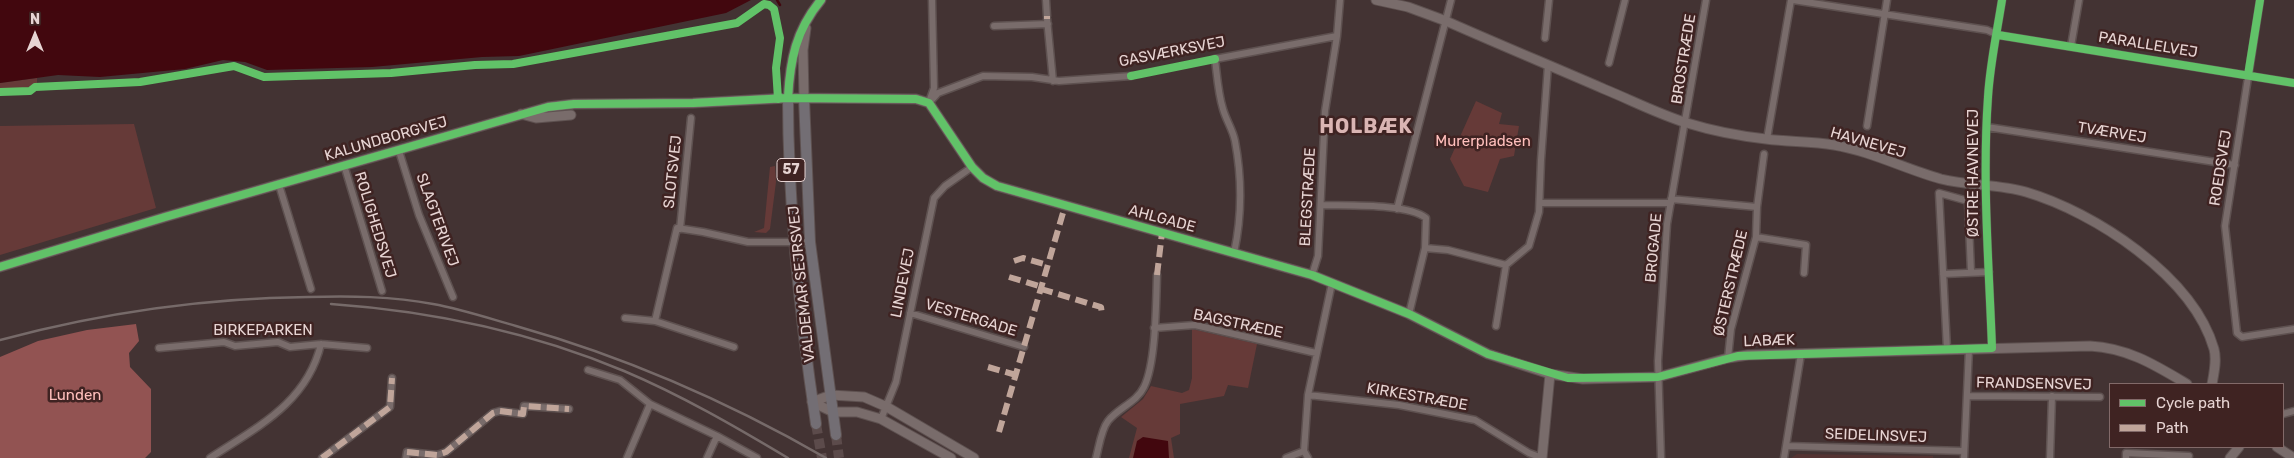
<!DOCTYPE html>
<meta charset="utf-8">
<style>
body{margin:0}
#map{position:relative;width:2294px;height:458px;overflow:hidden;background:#433333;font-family:Rubik,sans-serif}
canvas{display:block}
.legend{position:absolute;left:2109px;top:383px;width:175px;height:65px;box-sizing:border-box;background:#3f2322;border:1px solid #826a69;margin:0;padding:6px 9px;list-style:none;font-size:15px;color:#e7d4d3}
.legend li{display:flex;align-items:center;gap:10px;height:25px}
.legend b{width:25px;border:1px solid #826a69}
.north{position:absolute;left:10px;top:10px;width:50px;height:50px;-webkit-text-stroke:4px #3f2322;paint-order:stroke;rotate:0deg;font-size:14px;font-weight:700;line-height:20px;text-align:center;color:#e7d4d3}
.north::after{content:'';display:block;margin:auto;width:18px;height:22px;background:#e7d4d3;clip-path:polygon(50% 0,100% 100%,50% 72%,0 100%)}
</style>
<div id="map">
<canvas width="2294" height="458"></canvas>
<ul class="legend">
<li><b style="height:6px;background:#61c268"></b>Cycle path</li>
<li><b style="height:6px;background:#c0a59a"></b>Path</li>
</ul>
<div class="north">N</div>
</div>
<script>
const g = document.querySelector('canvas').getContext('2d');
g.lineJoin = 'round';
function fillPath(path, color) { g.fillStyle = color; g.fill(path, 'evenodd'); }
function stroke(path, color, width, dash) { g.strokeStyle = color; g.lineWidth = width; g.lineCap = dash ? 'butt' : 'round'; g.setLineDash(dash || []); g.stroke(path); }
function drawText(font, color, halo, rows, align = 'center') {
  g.font = font + ' Rubik,sans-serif'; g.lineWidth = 5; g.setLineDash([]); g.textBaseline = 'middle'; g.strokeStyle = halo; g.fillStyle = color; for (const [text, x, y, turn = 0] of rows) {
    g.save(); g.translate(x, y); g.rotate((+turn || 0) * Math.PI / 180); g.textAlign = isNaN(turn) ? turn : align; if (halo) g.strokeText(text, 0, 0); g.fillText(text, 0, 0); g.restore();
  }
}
fillPath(new Path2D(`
 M 1797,454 L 1933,456 L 1933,458 L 1791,458 Z`), '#543332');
fillPath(new Path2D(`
 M 37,78 L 37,84 L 25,90 L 0,91 L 0,83 Z
 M 1476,101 L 1502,113 L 1499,124 L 1519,126 L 1514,156 L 1500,159 L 1488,192 L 1464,186 L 1450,159 Z
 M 134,124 L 156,208 L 0,255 L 0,126 Z
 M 775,166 L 776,182 L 770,229 L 766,233 L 754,232 L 764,228 L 770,167 Z
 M 1192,329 L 1257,344 L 1248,388 L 1228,385 L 1224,396 L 1180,404 L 1180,434 L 1171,438 L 1174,458 L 1129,458 L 1137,428 L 1121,417 L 1143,399 L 1151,386 L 1182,393 L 1189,390 L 1192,378 Z`), '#663a38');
fillPath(new Path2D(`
 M 136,324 L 139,341 L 129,353 L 130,367 L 151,389 L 151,452 L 145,458 L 0,458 L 0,357 L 38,341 L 87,330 Z`), '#925352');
fillPath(new Path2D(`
 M 0,0 L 751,0 L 726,13 L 519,56 L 482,57 L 372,67 L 267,70 L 245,62 L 223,60 L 185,69 L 100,77 L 58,75 L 0,83 Z
 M 1143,437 L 1168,441 L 1169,458 L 1133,458 L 1137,441 Z`), '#42070e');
stroke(new Path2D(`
 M 777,0 L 780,5`), '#42070e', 2.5);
stroke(new Path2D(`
 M 816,424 L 822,458
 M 836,435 L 839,458`), '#5c4b4b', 10, [10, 5]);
const street = new Path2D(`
 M 1046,0 L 1047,16
 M 1793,0 L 1987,30 L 1998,35 L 2294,83
 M 2260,0 L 2225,226 L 2237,333 L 2242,337 L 2294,329
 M 1047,19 L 1053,81
 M 994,26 L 1048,24
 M 1545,38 L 1549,0
 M 2071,46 L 2079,0
 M 1609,63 L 1625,0
 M 930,99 L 934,88 L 932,0
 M 929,103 L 938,93 L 983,76 L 1032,77 L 1059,81 L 1131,76
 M 1867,126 L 1887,0
 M 1987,127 L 2235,165
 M 1767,139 L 1791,0
 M 399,151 L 419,215 L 453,297
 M 344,165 L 382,291
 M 279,185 L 311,289
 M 1671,199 L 1757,207
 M 1541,203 L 1671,203
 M 1321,205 C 1346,206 1408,203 1426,218 L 1425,248 L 1448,250 L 1506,265
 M 1397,209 L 1451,0
 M 680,229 L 691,118
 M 1756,237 L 1806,245 L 1804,273
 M 1234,253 C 1242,216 1242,178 1235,141 C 1233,130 1226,120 1223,109 C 1218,93 1217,75 1215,59 L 1337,36
 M 1506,265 L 1529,246 L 1539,212 L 1541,160 L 1548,65
 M 1943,274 L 1989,272
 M 1312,275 L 1318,256 L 1325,111 L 1337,36 L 1340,0
 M 910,313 L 1024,347
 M 1409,314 L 1425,248
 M 625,318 L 655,321 L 734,347
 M 655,321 L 677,228 L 703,232 L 748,242 L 810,242
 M 1496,326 L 1506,265
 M 1154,328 L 1195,325 L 1316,353
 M 159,348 L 224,342 L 235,346 L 278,342 L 290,347 L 321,344 L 367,348
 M 1992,348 C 1989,265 1982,181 1988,97 C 1990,64 1997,32 2002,0
 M 1947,349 L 1939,193 L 1968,201 L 1971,272
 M 1728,358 L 1731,329 L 1756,237 L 1757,207 L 1764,154
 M 588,370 L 620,380 L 650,404 L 717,436 L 757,458
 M 1308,395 L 1399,405 L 1475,420 L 1529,453 L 1542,458
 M 1967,396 L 2100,397
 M 2283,414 L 2294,411
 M 881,419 L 896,382 L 934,198 L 945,186 L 972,167
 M 1786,446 L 1964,451
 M 1304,451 L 1308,395 L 1332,283
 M 1304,451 L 1308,458
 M 210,458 C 257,427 307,403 321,344
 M 322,458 L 390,407 L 392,378
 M 406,458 L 407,452 L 437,455 L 446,452 L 493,413 L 500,411 L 523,414 L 524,406 L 569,409
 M 627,458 L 650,404
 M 707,458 L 717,436
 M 1096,458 C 1099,447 1101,430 1108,421 C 1118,408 1137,402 1144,387 C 1156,363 1156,303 1157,275
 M 1286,458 L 1304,451
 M 1661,458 L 1658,361 L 1667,224 L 1706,0
 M 1784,458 L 1801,354
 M 1964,458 L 1969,349
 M 2050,458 L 2052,396
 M 2126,458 L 2126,453 L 2189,456`);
const secondary = new Path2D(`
 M 1376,0 L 1408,7 L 1446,21 C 1498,44 1551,66 1604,89 C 1631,100 1658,114 1687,123 C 1713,131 1739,136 1766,139 C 1789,142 1811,141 1834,145 C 1871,151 1905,169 1941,179 C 1969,186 1999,184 2026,192 C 2094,212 2193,276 2214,349 C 2217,360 2214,373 2212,384
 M 788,98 C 790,60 796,30 821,0
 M 804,98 L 803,50 L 806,28
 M 521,114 L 536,118 L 571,115
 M 0,267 L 165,217 L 548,107 L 574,104 L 693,103 L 788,98 L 916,99 L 929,103 L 972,167 L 983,178 L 997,186 L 1312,275 L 1409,314 L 1488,354 L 1550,374 L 1583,379 L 1658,377 L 1728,358 L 1748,355 L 2090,346 C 2128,348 2155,365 2187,384
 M 812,402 L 831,395 L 864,397 L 887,407 L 974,458
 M 812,402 L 833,412 L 857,412 L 881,419 L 951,458
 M 2277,447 L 2294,458
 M 1542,458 L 1550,374
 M 2230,458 L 2239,447`);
const primary = new Path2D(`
 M 788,98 C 788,206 800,318 816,424
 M 804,98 L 810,242 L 836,435`);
stroke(street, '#5e5150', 9);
stroke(secondary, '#5e5150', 11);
stroke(primary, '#5e5150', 12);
stroke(street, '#796c6b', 6);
stroke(secondary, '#796c6b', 9);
stroke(primary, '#736e74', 10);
stroke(new Path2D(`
 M 331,304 C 431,311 531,332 624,371 C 681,395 736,427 788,458
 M 0,340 C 101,313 203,298 308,297 C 349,296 392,296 433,304 C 461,309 488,318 516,326 C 626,357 727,401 826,458`), '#766a69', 2.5);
stroke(new Path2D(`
 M 1047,16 L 1047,19
 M 1014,261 L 1023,258 L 1048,265
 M 1157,275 L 1162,233
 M 1009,277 L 1042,287
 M 1041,289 L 1101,307 L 1102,314
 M 988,367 L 1016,375
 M 999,432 L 1065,206
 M 407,452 L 437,455 L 446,452 L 493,413 L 500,411 L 523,414 L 524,406 L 569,409
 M 322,458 L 390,407 L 392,378`), '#c0a59a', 6, [12, 6]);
stroke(new Path2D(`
 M 1998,35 L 2294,83
 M 2248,75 L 2260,0
 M 1131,76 L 1215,59
 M 0,92 L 30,91 L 35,87 L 140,82 L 234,66 L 264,77 L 391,73 L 475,65 L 513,64 L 737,23 L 764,4 L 769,5 L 774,9 L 780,38 L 776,68 L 778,99
 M 788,98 C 790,60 796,30 821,0
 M 0,267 L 165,217 L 548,107 L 574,104 L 693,103 L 788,98 L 916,99 L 929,103 L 972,167 L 983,178 L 997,186 L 1312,275 L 1409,314 L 1488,354 L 1568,378 L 1658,377 L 1738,356 L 1992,348 C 1989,265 1982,181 1988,97 C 1990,64 1997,32 2002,0`), '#61c268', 8);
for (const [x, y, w] of [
 [791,170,28]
]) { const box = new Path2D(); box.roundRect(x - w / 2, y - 11.5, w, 23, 4); g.fillStyle = '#3f2322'; g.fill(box); stroke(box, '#e7d4d3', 1); }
drawText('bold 14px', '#e7d4d3', null, [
 ["57",791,170]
]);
drawText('15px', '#e7d4d3', '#3f2322', [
 ["PARALLELVEJ",2148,45,9],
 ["GASVÆRKSVEJ",1172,52,-11],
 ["BROSTRÆDE",1684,59,-81],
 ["TVÆRVEJ",2112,133,9],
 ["KALUNDBORGVEJ",386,139,-16],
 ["HAVNEVEJ",1868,143,16],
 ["ROEDSVEJ",2221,168,-81],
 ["SLOTSVEJ",673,172,-84],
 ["ØSTRE HAVNEVEJ",1974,173,-90],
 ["BLEGSTRÆDE",1308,197,-87],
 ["AHLGADE",1162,219,15],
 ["SLAGTERIVEJ",437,220,70],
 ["ROLIGHEDSVEJ",375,225,73],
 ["BROGADE",1654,248,-85],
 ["LINDEVEJ",903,283,-79],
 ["ØSTERSTRÆDE",1731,283,-77],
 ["VALDEMAR SEJRSVEJ",802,284,-96],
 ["VESTERGADE",971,318,17],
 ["BAGSTRÆDE",1238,324,12],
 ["BIRKEPARKEN",263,331],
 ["LABÆK",1769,341,-2],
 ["FRANDSENSVEJ",2034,384,1],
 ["KIRKESTRÆDE",1417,397,10],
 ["SEIDELINSVEJ",1876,436,2]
]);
drawText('15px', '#ffbfbc', '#3f2322', [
 ["Murerpladsen",1483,142],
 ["Lunden",75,396]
]);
g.letterSpacing = '1px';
drawText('bold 20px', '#dab5b3', '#3f2322', [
 ["HOLBÆK",1366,127]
]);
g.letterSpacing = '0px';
</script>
